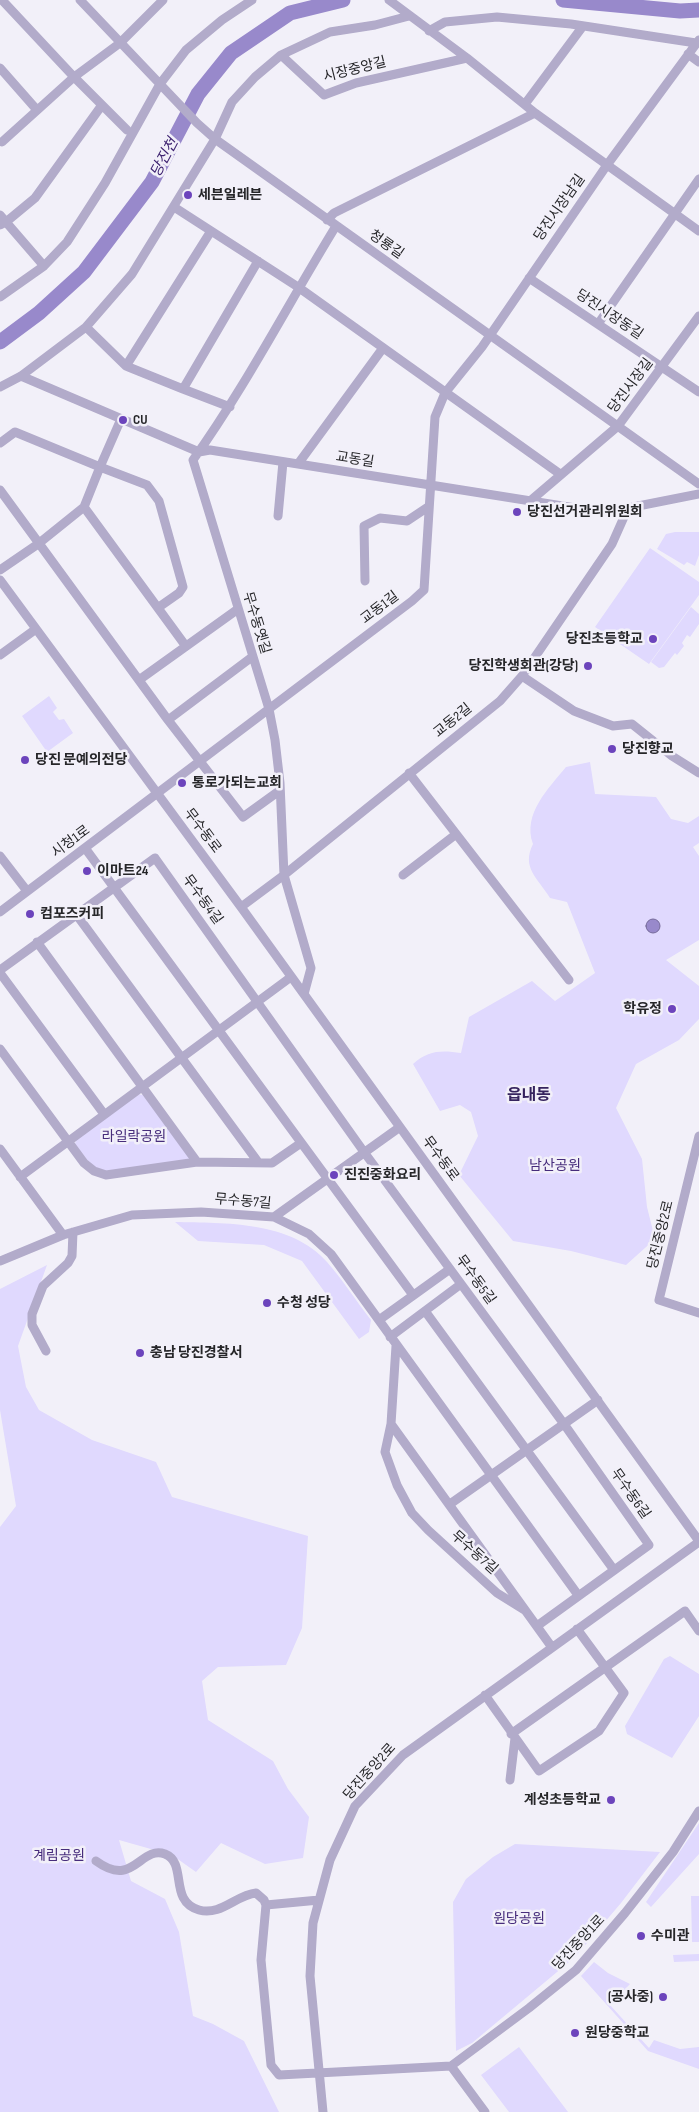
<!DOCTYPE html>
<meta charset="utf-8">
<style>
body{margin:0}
canvas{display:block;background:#f2f0f9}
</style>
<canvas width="699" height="2112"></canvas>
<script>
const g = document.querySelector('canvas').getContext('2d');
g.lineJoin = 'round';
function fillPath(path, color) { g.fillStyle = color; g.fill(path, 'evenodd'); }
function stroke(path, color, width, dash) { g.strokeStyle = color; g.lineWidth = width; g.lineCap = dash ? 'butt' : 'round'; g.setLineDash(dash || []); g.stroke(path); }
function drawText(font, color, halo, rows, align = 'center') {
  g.font = font + ' "Sofia Sans Condensed","Noto Sans KR",sans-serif'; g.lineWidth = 5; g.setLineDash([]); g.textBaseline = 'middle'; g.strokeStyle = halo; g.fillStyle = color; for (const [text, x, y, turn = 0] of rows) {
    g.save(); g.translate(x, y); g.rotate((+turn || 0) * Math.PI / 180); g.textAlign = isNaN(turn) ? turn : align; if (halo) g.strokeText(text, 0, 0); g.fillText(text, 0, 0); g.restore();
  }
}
fillPath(new Path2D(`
 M 675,532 L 699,532 L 699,555 L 695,566 L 687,562 L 684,565 L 657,549 L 666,534 Z
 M 650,548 L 699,582 L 699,595 L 649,664 L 595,627 Z
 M 691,607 L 699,614 L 699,624 L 690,637 L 687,635 L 682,643 L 684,646 L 677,655 L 675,653 L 664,667 L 659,668 L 651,662 Z
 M 49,696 L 57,708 L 53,712 L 59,720 L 64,719 L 73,733 L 47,752 L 22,716 Z
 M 590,762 L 595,794 L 656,797 L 671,819 L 688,823 L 699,816 L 699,843 L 693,847 L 699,856 L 699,940 L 666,960 L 699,986 L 699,1019 L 679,1040 L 636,1064 L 616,1108 L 642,1159 L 647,1207 L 655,1239 L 626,1265 L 571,1251 L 513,1241 L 459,1175 L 478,1136 L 471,1112 L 460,1105 L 440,1111 L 413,1064 C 428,1050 442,1050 461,1053 L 469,1017 L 532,981 L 555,1001 L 595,973 L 567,902 L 550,898 C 538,878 521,868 533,844 C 522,814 549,788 566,767 Z
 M 138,1094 L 143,1095 L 191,1159 L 106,1174 L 95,1170 L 75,1144 L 76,1140 Z
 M 175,1222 C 225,1223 291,1221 327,1262 C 343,1280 356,1301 371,1320 L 369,1332 L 359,1339 L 302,1261 L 264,1245 L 198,1241 Z
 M 47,1265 L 18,1346 L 26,1387 L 39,1410 L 92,1440 L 156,1462 L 172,1497 L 308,1536 L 302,1628 L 286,1665 L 218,1667 L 202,1681 L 208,1720 L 273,1761 L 288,1789 L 309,1817 L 303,1858 L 265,1864 L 221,1843 L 196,1872 L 172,1855 L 119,1840 L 131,1881 L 165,1899 L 179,1932 L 193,2016 L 213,2024 L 244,2041 L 279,2112 L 0,2112 L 0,1527 L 16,1506 L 0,1410 L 0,1289 Z
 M 670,1656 L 699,1674 L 699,1716 L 672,1758 L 627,1734 L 625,1726 L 664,1659 Z
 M 699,1823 L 699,1854 L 651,1907 L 646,1902 Z
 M 515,1844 L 660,1852 L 621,1903 L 575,1957 L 472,2043 L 456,2051 L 453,1902 L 466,1879 L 493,1857 Z
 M 691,1896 L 699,1896 L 699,1942 L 692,1942 Z
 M 699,1954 L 699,1961 L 674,1962 L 673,1955 Z
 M 594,1962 L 608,1973 L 630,1984 L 610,2005 L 649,2048 L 654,2040 L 680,2049 L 699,2047 L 699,2069 L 648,2051 L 581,1976 Z
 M 519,2047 L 568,2112 L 509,2112 L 481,2075 Z`), '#e0d9fe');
const water = new Path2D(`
 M646 926a7 7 0 1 1 14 0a7 7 0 1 1-14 0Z`);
fillPath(water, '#9889cb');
stroke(water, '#766b9a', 1);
stroke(new Path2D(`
 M 563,0 L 680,11 L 699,10
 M 0,342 L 39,313 L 84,272 L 152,182 L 198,94 L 231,53 L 290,13 L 343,0`), '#9889cb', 15);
stroke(new Path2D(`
 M 80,0 L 197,123 L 215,139 L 699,484
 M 429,31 L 445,22 L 497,17 L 571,24 L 696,43
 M 688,54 L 699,62
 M 281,55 L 324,95 L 356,83 L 467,58 L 389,0
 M 0,68 L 37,110
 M 525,104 L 583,26
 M 535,113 L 699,231
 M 127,130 L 74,77 L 120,43 L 163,0
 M 2,142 L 74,77 L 2,0
 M 174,207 L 298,287 L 560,474
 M 0,215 L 6,222 L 0,225
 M 327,220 L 334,213 L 535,113 L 467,58
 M 44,266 L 6,222 L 35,198 L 102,105
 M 529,278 L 699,392
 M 0,297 L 44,266 L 67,242 L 105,183 L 160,84 L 186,50 L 222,20 L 252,0
 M 598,324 L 699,179
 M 126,366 L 86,327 L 132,274 L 215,139 L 232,102 L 255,77 L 281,55 L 330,32 L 375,25 L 409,16
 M 21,376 L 199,452 L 210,450 L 594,511 L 628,508 L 699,494
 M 0,387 L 21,376 L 86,327
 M 183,389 L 126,366 L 211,231
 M 230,407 L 183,389 L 258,261
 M 121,419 L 100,467 L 147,485 L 159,501 L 183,587 L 179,593 L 159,607
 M 0,443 L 15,432 L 100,467 L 84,507 L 38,544 L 0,570
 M 298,464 L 383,348
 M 0,490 L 168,720 L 243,817 L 279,791
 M 529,502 L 618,426 L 699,316
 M 84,507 L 185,645
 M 278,516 L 283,462
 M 0,580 L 241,907 L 699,1541
 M 365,581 L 364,526 L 380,518 L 407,521 L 428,507
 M 0,655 L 36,629
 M 522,676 L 574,711 L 613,726 L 632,724 L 672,756 L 699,773
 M 139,680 L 238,609
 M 168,720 L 252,657
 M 409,773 L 569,980
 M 85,848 L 413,1295
 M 0,856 L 27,891
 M 403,875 L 455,835
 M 241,907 L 284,875 L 500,701 L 522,676 L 612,544 L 628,508
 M 0,912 L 412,601 L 424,590 L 435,417 L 445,393 L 482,347 L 607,165 L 699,40
 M 76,914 L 258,1162
 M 37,942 L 197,1162
 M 0,970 L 155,858 L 364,1152 L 564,1424 L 649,1545 L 537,1626
 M 0,973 L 104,1114
 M 304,994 L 311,968 L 284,875 L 280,783 L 275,740 L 269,709 L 193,460 C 246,386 288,304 336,226
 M 0,1049 L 84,1163 L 94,1171 L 106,1175 L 197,1162 L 272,1163 L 301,1143
 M 699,1136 L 659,1300 L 699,1313
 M 0,1149 L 63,1235
 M 20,1177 L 291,977
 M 274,1217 L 400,1127
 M 0,1261 L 63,1235 L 132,1215 L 201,1212 L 274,1217 L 309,1234 L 331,1254 L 578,1595
 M 425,1311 L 614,1570
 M 379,1320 L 450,1269
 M 390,1337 L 461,1284
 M 396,1346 L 391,1424 L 385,1452 L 397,1485 L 412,1513 L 428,1530 L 497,1593 L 526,1611
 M 46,1351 L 32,1325 L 32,1314 L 43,1286 L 68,1263 L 72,1256 L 73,1232
 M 391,1424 L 551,1646
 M 450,1504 L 598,1400
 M 485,1695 L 539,1771 L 599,1731 L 624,1693 L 577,1629
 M 511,1734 L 685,1611 L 699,1631
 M 510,1780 L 515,1738
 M 96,1861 C 134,1889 140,1845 165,1854 C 188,1863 168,1901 199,1910 C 221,1916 236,1895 256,1893 L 264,1900 L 266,1905
 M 319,1900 L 266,1905 L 261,1960 L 271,2065 L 279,2075 L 451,2066
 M 451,2066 L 529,2008 L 576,1970 L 625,1913 L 673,1852 L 699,1811
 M 451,2066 L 485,2112
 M 323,2112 L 310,1976 L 313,1923 L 330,1860 L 355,1806 L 403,1755 L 699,1542`), '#b2abca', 9);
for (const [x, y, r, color] of [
 [188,195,5,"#6c44bc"],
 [123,420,5,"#6c44bc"],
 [517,512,5,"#6c44bc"],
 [653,639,5,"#6c44bc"],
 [588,666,5,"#6c44bc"],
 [612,749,5,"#6c44bc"],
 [25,760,5,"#6c44bc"],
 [182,783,5,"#6c44bc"],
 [87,871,5,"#6c44bc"],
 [30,914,5,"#6c44bc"],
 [672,1009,5,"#6c44bc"],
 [334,1175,5,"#6c44bc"],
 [267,1303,5,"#6c44bc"],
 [140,1353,5,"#6c44bc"],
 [611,1800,5,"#6c44bc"],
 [641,1936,5,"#6c44bc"],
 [663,1997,5,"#6c44bc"],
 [575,2033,5,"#6c44bc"]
]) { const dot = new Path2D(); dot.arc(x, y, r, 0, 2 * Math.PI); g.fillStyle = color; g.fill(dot); stroke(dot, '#f2f0f9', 2); }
drawText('14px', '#262629', '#f2f0f9', [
 ["시장중앙길",355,70,-14],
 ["당진시장남길",560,208,-55],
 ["청룡길",386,245,35],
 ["당진시장동길",609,315,34],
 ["당진시장길",631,386,-53],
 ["교동길",355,460,9],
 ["교동1길",380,608,-37],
 ["무수동옛길",256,623,73],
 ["교동2길",453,721,-39],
 ["무수동로",202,831,53],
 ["시청1로",71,842,-36],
 ["무수동4길",202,900,54],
 ["무수동로",440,1159,54],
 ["무수동7길",243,1202,5],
 ["당진중앙2로",661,1235,-76],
 ["무수동5길",475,1280,54],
 ["무수동6길",630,1494,55],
 ["무수동7길",474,1553,42],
 ["당진중앙2로",370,1772,-48],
 ["당진중앙1로",579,1943,-47]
]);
drawText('bold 14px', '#262629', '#f2f0f9', [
 ["세븐일레븐",198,195],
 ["CU",133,420],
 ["당진선거관리위원회",527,512],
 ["당진초등학교",643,639,"right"],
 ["당진학생회관(강당)",578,666,"right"],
 ["당진향교",622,749],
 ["당진 문예의전당",35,760],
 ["통로가되는교회",192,783],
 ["이마트24",97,871],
 ["컴포즈커피",40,914],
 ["학유정",662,1009,"right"],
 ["진진중화요리",344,1175],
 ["수청 성당",277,1303],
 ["충남 당진경찰서",150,1353],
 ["계성초등학교",601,1800,"right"],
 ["수미관",651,1936],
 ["(공사중)",653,1997,"right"],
 ["원당중학교",585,2033]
], 'left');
drawText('14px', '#472d7c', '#f2f0f9', [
 ["라일락공원",134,1137],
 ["남산공원",555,1166],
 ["계림공원",59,1856],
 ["원당공원",519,1919]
]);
drawText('italic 15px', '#3e2371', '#f2f0f9', [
 ["당진천",165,158,-62]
]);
drawText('bold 16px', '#36245e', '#f2f0f9', [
 ["읍내동",529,1096]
]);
</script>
